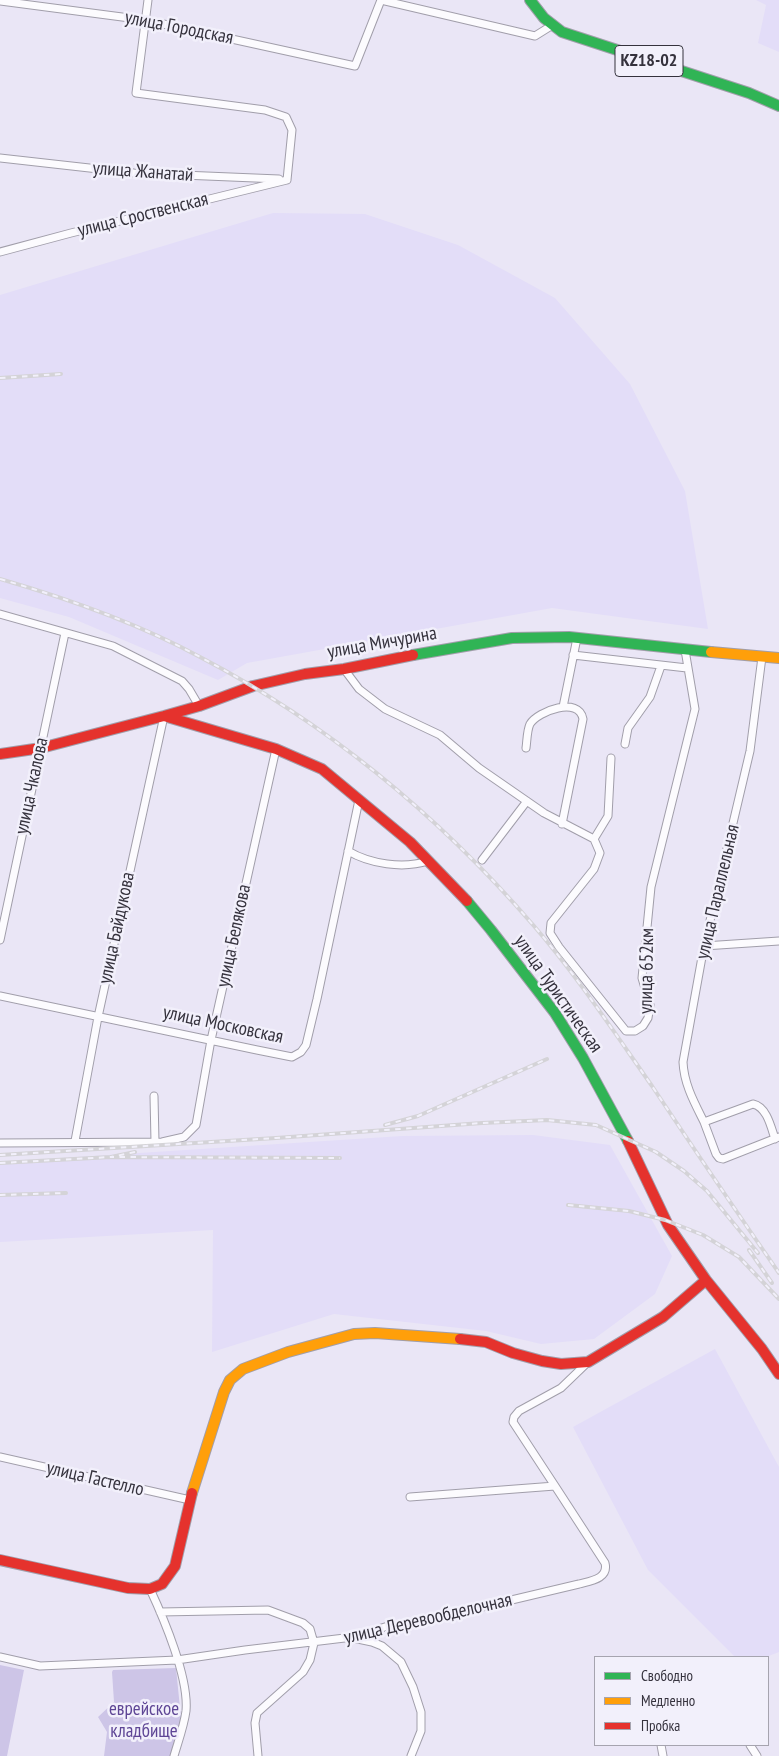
<!DOCTYPE html>
<meta charset="utf-8">
<style>
body{margin:0}
#map{position:relative;width:779px;height:1756px;overflow:hidden;background:#eae6f6;font-family:"PT Sans Narrow",sans-serif}
canvas{display:block}
.legend{position:absolute;left:594px;top:1656px;width:175px;height:90px;box-sizing:border-box;background:#f2f0fb;border:1px solid #a6a4af;margin:0;padding:6px 9px;list-style:none;font-size:15px;color:#35323d}
.legend li{display:flex;align-items:center;gap:10px;height:25px}
.legend b{width:25px;border:1px solid #a6a4af}
</style>
<div id="map">
<canvas width="779" height="1756"></canvas>
<ul class="legend">
<li><b style="height:6px;background:#30b455"></b>Свободно</li>
<li><b style="height:6px;background:#ff9f0a"></b>Медленно</li>
<li><b style="height:6px;background:#e5322d"></b>Пробка</li>
</ul>
</div>
<script>
const g = document.querySelector('canvas').getContext('2d');
g.lineJoin = 'round';
function fillPath(path, color) { g.fillStyle = color; g.fill(path, 'evenodd'); }
function stroke(path, color, width, dash) { g.strokeStyle = color; g.lineWidth = width; g.lineCap = dash ? 'butt' : 'round'; g.setLineDash(dash || []); g.stroke(path); }
function drawText(font, color, halo, rows, align = 'center') {
  g.font = font + ' "PT Sans Narrow",sans-serif'; g.lineWidth = 5; g.setLineDash([]); g.textBaseline = 'middle'; g.strokeStyle = halo; g.fillStyle = color; for (const [text, x, y, turn = 0] of rows) {
    g.save(); g.translate(x, y); g.rotate((+turn || 0) * Math.PI / 180); g.textAlign = isNaN(turn) ? turn : align; if (halo) g.strokeText(text, 0, 0); g.fillText(text, 0, 0); g.restore();
  }
}
fillPath(new Path2D(`
 M 756,0 L 779,0 L 779,52 L 758,43 L 766,5 Z
 M 273,213 L 365,214 L 458,245 L 555,298 L 630,384 L 685,491 L 708,629 L 552,608 L 247,663 L 218,680 L 69,617 L 0,598 L 0,295 Z
 M 533,1135 L 610,1145 L 672,1256 L 655,1294 L 594,1339 L 541,1344 L 486,1331 L 334,1314 L 212,1352 L 213,1230 L 0,1242 L 0,1162 L 402,1136 Z
 M 715,1349 L 779,1467 L 779,1652 L 766,1657 L 735,1657 L 648,1570 L 573,1427 Z`), '#e3ddf8');
fillPath(new Path2D(`
 M 0,1665 L 24,1670 L 7,1756 L 0,1756 Z
 M 176,1668 L 181,1718 L 172,1756 L 104,1756 L 107,1732 L 98,1717 L 114,1702 L 112,1672 L 113,1670 Z`), '#cdc5e7');
const street = new Path2D(`
 M 148,0 L 136,93 L 265,110 L 286,117 L 292,130 L 287,180
 M 381,0 L 535,36 L 551,26
 M 0,1 L 145,20 L 355,66 L 381,0
 M 0,158 L 134,173 L 279,179
 M 0,252 L 71,233 L 287,180
 M 0,614 L 113,646 L 182,681 L 189,689 L 199,706
 M 573,655 L 687,668
 M 344,669 L 359,689 L 385,709 L 440,735 L 479,768 L 544,813 L 594,839 L 608,816 L 611,758
 M 563,707 L 577,638
 M 625,744 L 628,728 L 650,697 L 661,666
 M 526,748 C 527,741 527,730 530,724 C 538,711 579,696 583,719 L 562,824
 M 594,839 L 600,853 L 594,869 L 551,923 L 550,933 L 559,947 L 626,1031 L 635,1031 L 643,1026 L 648,1018 L 650,1005 L 642,978 L 651,887 L 695,709 L 685,650
 M 348,851 C 370,864 403,869 428,861
 M 482,860 L 527,801
 M 0,940 L 65,633
 M 704,946 L 779,941
 M 0,996 L 257,1050 L 292,1057 L 301,1052 L 306,1045 L 317,999 L 359,800
 M 154,1096 L 155,1142
 M 704,1122 C 694,1102 684,1084 683,1062 L 704,946 L 750,751 L 762,657
 M 775,1139 C 771,1127 767,1107 753,1104 L 704,1122 L 716,1154 L 719,1158 L 723,1159 L 779,1137
 M 75,1141 L 98,1017 L 164,716
 M 0,1143 L 162,1142 L 184,1137 L 196,1125 L 211,1040 L 276,749
 M 0,1457 L 190,1500
 M 555,1486 L 513,1422 L 514,1417 L 519,1411 L 561,1388 L 588,1362
 M 150,1589 C 164,1619 189,1678 186,1711 C 184,1726 178,1742 174,1756
 M 160,1612 L 268,1610 L 303,1623 L 310,1629 L 314,1643 L 310,1660 L 303,1672 L 257,1713 L 255,1723 L 258,1756
 M 353,1638 L 372,1642 L 382,1646 L 401,1662 L 413,1687 L 421,1712 L 421,1731 L 411,1756
 M 0,1657 L 40,1666 L 177,1660 L 245,1650 L 353,1637 L 388,1626 L 406,1625 L 579,1584 C 590,1581 609,1579 605,1563 L 555,1486 L 410,1497
 M 661,1745 L 663,1756
 M 750,1745 L 757,1756`);
const fast = new Path2D(`
 M 530,0 L 544,18 L 562,32 L 749,93 L 779,106
 M 413,655 L 512,638 L 569,637 L 711,652
 M 467,901 L 491,930 L 555,1013 L 583,1058 L 628,1141`);
const slow = new Path2D(`
 M 711,652 L 779,658
 M 192,1493 L 224,1392 L 230,1380 L 243,1369 L 288,1352 L 354,1334 L 375,1333 L 460,1339`);
const jam = new Path2D(`
 M 164,716 L 276,749 L 322,769 L 410,842 L 467,901
 M 0,754 L 41,748 L 164,716 L 199,706 L 253,686 L 305,674 L 344,669 L 413,655
 M 628,1141 L 668,1225 L 706,1280 L 762,1349 L 779,1374
 M 460,1339 L 486,1342 L 513,1353 L 542,1361 L 561,1364 L 588,1362 L 663,1317 L 706,1280
 M 0,1560 L 128,1588 L 150,1589 L 162,1584 L 175,1566 L 192,1493`);
stroke(street, '#a19eaa', 9);
stroke(fast, '#a19eaa', 12);
stroke(slow, '#a19eaa', 12);
stroke(jam, '#a19eaa', 12);
stroke(street, '#fcfbfe', 7);
stroke(fast, '#30b455', 10);
stroke(slow, '#ff9f0a', 10);
stroke(jam, '#e5322d', 10);
const rail = new Path2D(`
 M 0,378 L 61,374
 M 0,579 C 69,599 137,623 200,657 C 328,724 440,817 534,926 C 577,976 614,1032 652,1086 C 694,1149 736,1211 779,1273
 M 385,1125 L 418,1116 L 547,1059
 M 135,1152 L 111,1157 L 340,1158
 M 0,1155 L 276,1138 L 482,1123 L 547,1120 L 596,1125 L 656,1152 L 684,1171 L 707,1191 L 758,1253
 M 0,1163 L 111,1157
 M 0,1195 L 66,1193
 M 568,1205 L 629,1211 L 665,1220 L 703,1235 L 739,1257 L 779,1299
 M 749,1250 L 772,1283`);
stroke(rail, '#d4d3d7', 4);
stroke(rail, '#f2f0fb', 2, [5.5]);
for (const [x, y, w] of [
 [649,61,68]
]) { const box = new Path2D(); box.roundRect(x - w / 2, y - 15.5, w, 31, 4); g.fillStyle = '#f2f0fb'; g.fill(box); stroke(box, '#35323d', 1); }
drawText('bold 18px', '#35323d', null, [
 ["KZ18-02",649,61]
]);
drawText('19px', '#35323d', '#f2f0fb', [
 ["улица Городская",179,28,11],
 ["улица Жанатай",143,172,4],
 ["улица Сроственская",143,215,-14],
 ["улица Мичурина",382,643,-10],
 ["улица Чкалова",32,786,-78],
 ["улица Параллельная",718,892,-77],
 ["улица Байдукова",117,928,-78],
 ["улица Белякова",234,936,-78],
 ["улица 652км",647,971,-89],
 ["улица Туристическая",558,994,55],
 ["улица Московская",223,1025,12],
 ["улица Гастелло",95,1479,13],
 ["улица Деревообделочная",428,1619,-13]
]);
drawText('19px', '#5e4595', '#f2f0fb', [
 ["еврейское",144,1710],
 ["кладбище",144,1732]
]);
</script>
